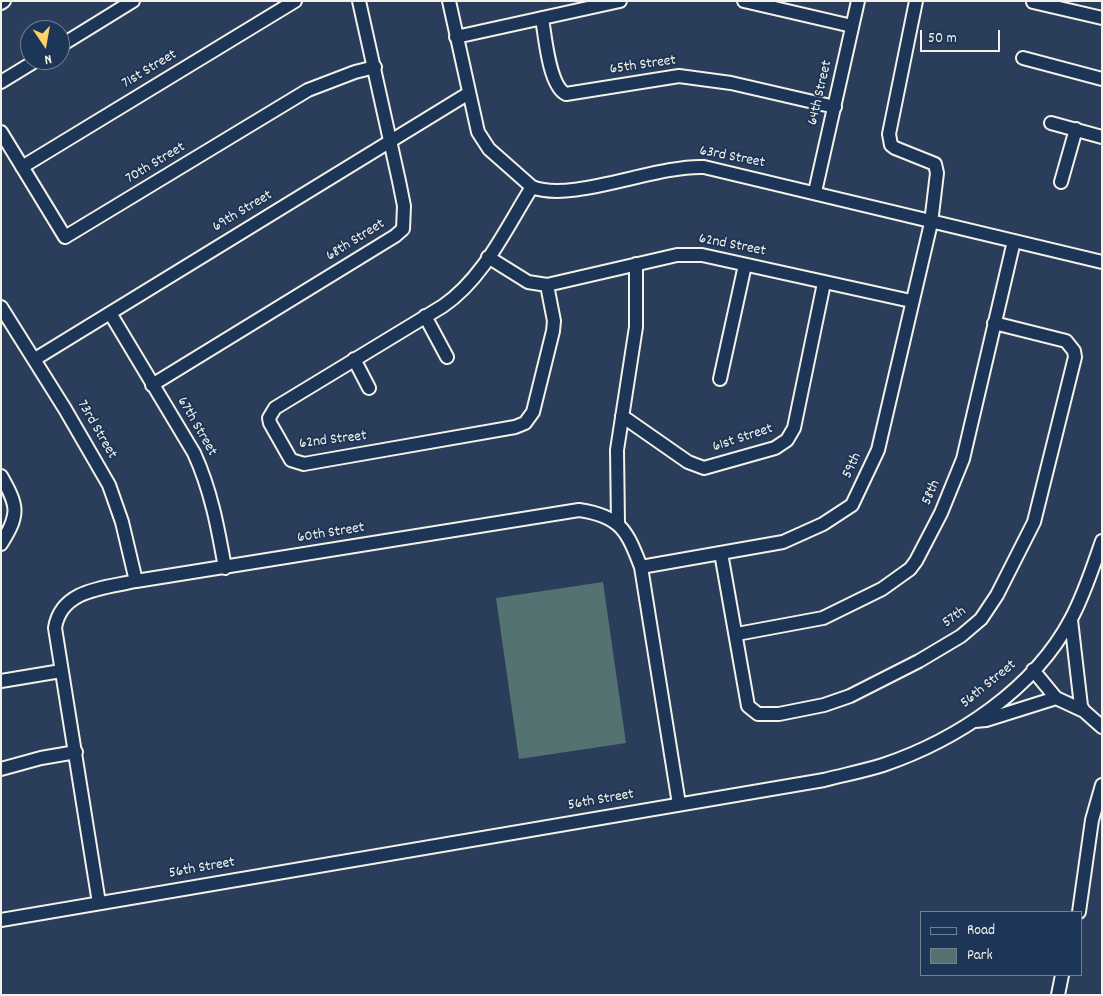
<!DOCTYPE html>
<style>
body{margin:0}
#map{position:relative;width:1103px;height:996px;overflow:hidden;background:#2a3d5b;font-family:Dekko,sans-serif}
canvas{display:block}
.frame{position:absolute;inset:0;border:2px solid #f4f1e8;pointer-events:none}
.legend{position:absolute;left:920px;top:911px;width:162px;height:65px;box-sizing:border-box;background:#1d3557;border:1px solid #738091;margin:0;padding:6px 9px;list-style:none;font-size:15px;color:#f4f1e8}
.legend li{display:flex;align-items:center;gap:10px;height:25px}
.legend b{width:25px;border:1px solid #738091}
.north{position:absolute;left:20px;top:20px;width:50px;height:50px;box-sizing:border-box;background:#1d3557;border:1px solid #738091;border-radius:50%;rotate:168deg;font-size:14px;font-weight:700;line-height:20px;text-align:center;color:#f4f1e8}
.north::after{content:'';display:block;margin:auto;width:18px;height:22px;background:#ffd166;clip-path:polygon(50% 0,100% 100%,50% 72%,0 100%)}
.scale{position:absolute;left:920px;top:30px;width:80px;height:22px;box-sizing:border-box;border:2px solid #f4f1e8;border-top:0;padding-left:6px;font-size:15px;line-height:18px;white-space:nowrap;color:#f4f1e8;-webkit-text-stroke:4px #1d3557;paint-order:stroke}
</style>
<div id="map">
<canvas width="1103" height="996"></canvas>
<div class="frame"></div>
<ul class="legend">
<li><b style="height:6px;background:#1d3557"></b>Road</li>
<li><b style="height:14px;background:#547271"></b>Park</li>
</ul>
<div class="north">N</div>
<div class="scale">50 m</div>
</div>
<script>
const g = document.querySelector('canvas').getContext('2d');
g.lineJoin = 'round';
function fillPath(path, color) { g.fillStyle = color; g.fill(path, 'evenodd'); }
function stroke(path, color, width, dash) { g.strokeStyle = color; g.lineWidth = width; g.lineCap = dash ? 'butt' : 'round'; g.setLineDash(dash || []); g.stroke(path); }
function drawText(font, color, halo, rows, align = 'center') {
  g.font = font + ' Dekko,sans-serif'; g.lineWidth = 4; g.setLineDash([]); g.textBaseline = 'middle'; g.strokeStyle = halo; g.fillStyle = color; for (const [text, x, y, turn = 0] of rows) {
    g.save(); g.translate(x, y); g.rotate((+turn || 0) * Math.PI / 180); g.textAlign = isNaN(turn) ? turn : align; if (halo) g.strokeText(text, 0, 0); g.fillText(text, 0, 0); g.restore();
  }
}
fillPath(new Path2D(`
 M 603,582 L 626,743 L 519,759 L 496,598 Z`), '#547271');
const minor = new Path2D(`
 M 449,1 L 478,132 L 489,149 L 532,187 C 572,203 655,165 704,167 L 1102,262
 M 744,1 L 852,26
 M 1033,2 L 1102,18
 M 1,3 L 4,1
 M 542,18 C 545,36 549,86 566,94 L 679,76 L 731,83 L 835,107
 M 456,37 L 620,1
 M 60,46 L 133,1
 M 1023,58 L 1102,79
 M 1,82 L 37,60
 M 1051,123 L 1102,137
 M 1,132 L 65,237 L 308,90 L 355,72 L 375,67
 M 22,167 L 295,1
 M 1061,182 L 1076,129
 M 532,187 C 506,228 484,278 443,306 L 275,408 L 269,418 L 270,423 L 291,460 L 304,464 L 315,462 L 515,427 L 525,423 L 533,412 L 553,331 L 554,321 L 547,285
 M 815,192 L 858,1
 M 488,257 L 528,282 L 547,285 L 677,255 L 702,255 L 911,301
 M 1,307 L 65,409 L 109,485 L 122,522 L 136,581
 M 110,313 L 194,453 C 211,490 218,528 225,568
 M 425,316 L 447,357
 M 35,359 L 469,93
 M 354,359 L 369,388
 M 720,379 L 745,265
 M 152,385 L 395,236 L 403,229 L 404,206 L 399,181 L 359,1
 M 622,416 L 688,462 L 704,468 L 775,448 L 787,440 L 794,428 L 824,283
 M 1,476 C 18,506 20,514 1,544
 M 618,523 L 617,450 L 636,327 L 636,264
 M 721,553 L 748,706 L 758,714 L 779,714 L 824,705 L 850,696 L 919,661 L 961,636 L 981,619 L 997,595 L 1034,522 L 1075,357 L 1074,351 L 1066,341 L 994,323
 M 641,567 L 783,542 L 823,524 L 852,505 L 878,450 L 931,223 L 937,173 L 935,164 L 895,148 L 891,145 L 889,134 L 916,1
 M 1071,620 L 1081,706 L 1084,711 L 1102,727
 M 737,634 L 823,618 L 882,589 L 910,569 L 916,561 L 941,513 L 963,459 L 1014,241
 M 1033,670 L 1056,698
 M 1,681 L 61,671
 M 975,721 L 986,720 L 1056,698 L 1084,711
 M 1,769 L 41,758 L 76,752
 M 99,903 L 55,628 C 61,589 105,588 136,581 L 579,510 C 621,516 627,531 641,567 L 679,804
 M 1079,912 L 1092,820 L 1102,785
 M 1,920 L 824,780 C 843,775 864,771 883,765 C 957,740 1034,689 1071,619 C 1084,595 1093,567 1102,541
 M 1058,995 L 1062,975`);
stroke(minor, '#f4f1e8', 16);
stroke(minor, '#1d3557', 12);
drawText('15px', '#f4f1e8', '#1d3557', [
 ["65th Street",643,66,-8],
 ["71st Street",150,70,-31],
 ["64th Street",821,93,-77],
 ["63rd Street",732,158,11],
 ["70th Street",156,164,-31],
 ["69th Street",243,212,-31],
 ["68th Street",356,241,-32],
 ["62nd Street",732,246,11],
 ["67th Street",196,427,60],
 ["73rd Street",96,430,60],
 ["61st Street",743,439,-18],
 ["62nd Street",333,441,-7],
 ["59th",853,466,-65],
 ["58th",932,493,-66],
 ["60th Street",331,534,-9],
 ["57th",955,618,-36],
 ["56th Street",989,685,-39],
 ["56th Street",601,801,-10],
 ["56th Street",202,869,-10]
]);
</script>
